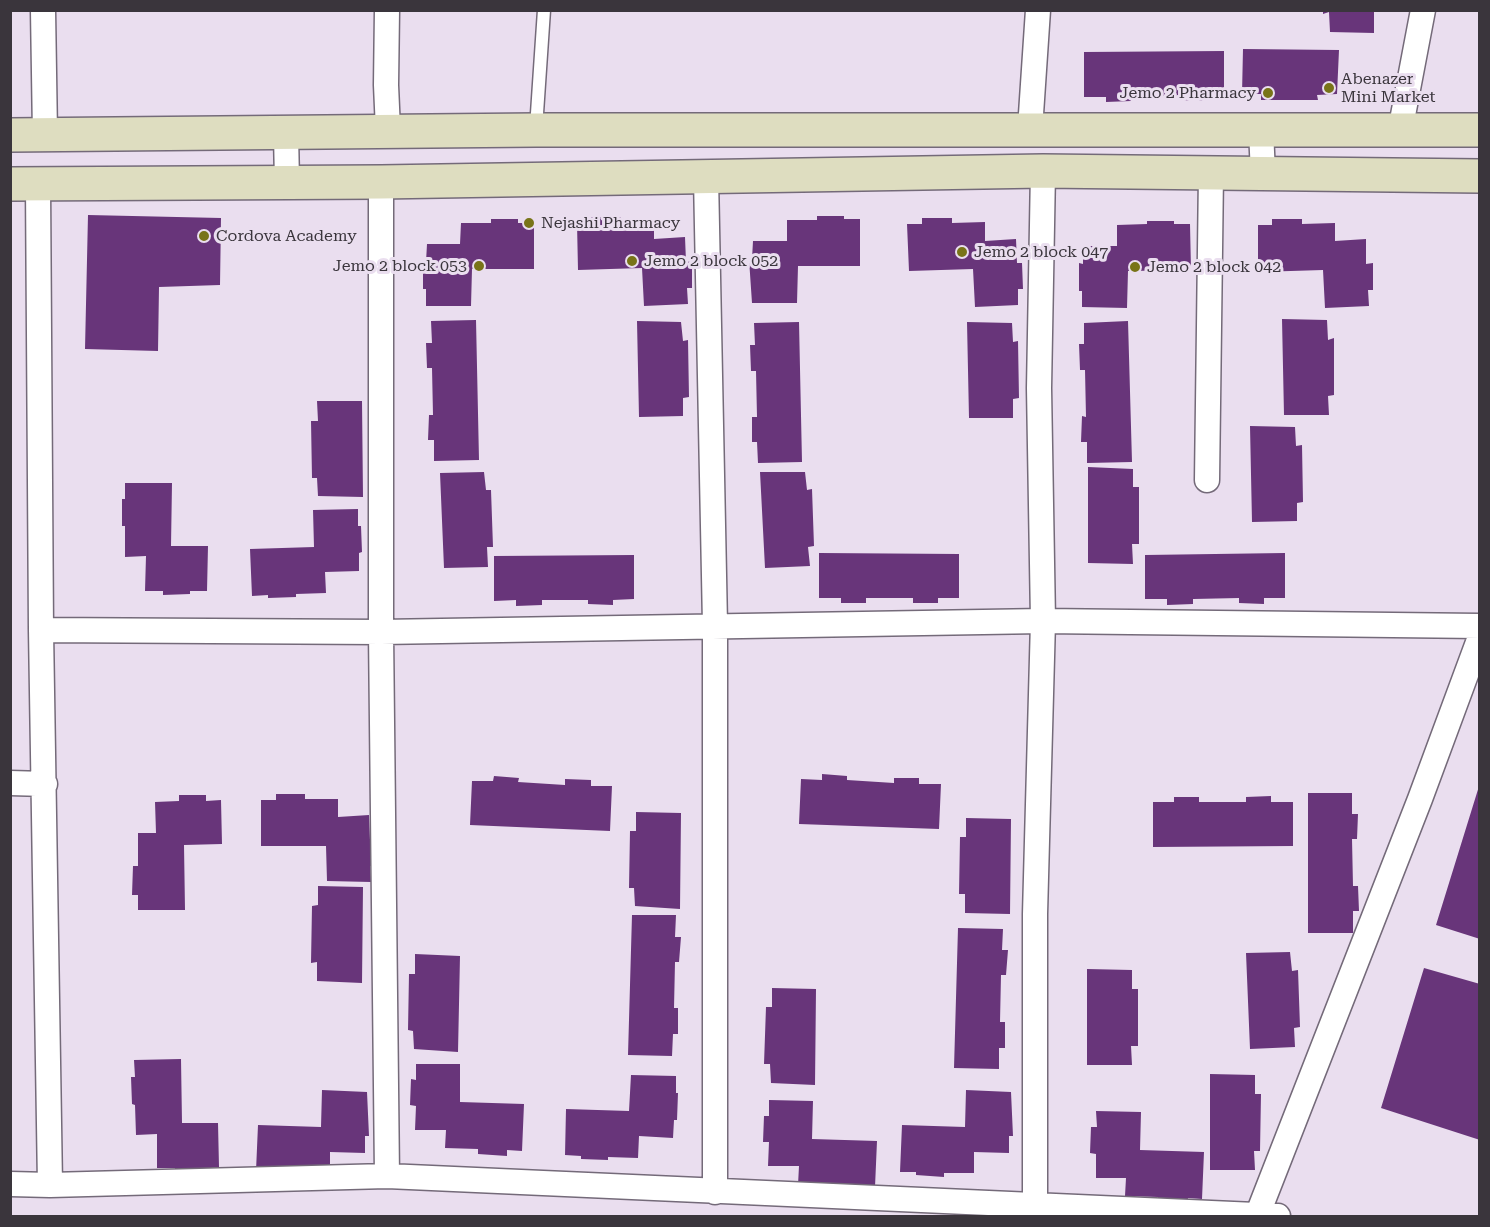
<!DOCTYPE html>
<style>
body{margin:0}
#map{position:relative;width:1490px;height:1227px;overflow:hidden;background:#eadeef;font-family:"Roboto Serif",serif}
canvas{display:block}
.frame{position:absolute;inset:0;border:12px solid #3a353c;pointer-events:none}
</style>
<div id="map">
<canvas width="1490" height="1227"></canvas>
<div class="frame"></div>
</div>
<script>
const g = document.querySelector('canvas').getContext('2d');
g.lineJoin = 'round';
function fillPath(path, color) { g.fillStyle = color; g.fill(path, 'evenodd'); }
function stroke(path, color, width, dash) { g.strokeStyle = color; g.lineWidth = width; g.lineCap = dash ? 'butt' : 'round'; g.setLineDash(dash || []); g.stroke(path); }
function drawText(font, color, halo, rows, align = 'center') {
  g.font = font + ' "Roboto Serif",serif'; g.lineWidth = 6; g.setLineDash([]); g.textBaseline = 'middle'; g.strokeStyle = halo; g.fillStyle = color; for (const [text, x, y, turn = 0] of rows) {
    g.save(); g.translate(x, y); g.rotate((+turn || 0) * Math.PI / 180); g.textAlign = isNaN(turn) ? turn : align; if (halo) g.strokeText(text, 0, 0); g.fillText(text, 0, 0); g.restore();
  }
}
fillPath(new Path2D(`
 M 1323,10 L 1374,10 L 1374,33 L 1330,32 L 1329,12 L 1323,14 Z
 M 1243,49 L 1339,50 L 1337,94 L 1317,95 L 1318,100 L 1261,100 L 1261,94 L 1242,94 Z
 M 1224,51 L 1224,96 L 1203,96 L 1203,101 L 1178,100 L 1178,96 L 1131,96 L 1131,101 L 1106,102 L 1106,97 L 1084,97 L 1084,52 Z
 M 88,215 L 221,218 L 220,285 L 159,287 L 158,351 L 85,349 Z
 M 817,216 L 844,216 L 844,219 L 860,219 L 860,266 L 798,266 L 797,303 L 752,303 L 749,259 L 752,259 L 753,241 L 787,241 L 787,220 L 817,220 Z
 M 591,217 L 621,217 L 621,222 L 654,221 L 654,239 L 685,237 L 686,262 L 692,261 L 692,288 L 687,288 L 688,304 L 644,306 L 642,268 L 578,270 L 577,223 L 592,223 Z
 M 922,218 L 952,218 L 952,223 L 985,222 L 985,241 L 1016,239 L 1017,263 L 1022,263 L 1023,289 L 1018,289 L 1018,305 L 975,307 L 973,269 L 909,271 L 907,224 L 922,224 Z
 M 491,219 L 518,219 L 518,223 L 534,223 L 534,269 L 472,269 L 471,306 L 426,306 L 426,289 L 423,289 L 423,262 L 426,262 L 427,244 L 460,244 L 461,223 L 491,223 Z
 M 1272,219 L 1302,219 L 1302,224 L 1335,223 L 1335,241 L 1366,239 L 1366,264 L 1373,263 L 1373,290 L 1368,290 L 1369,306 L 1325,308 L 1323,270 L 1258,272 L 1258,225 L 1272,225 Z
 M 1147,221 L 1174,221 L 1174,224 L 1190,224 L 1191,270 L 1128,271 L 1127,308 L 1082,307 L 1082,291 L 1079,291 L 1079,263 L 1083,264 L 1083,246 L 1117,246 L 1117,225 L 1147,224 Z
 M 1282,319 L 1327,320 L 1328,340 L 1334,338 L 1334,395 L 1328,396 L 1329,415 L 1284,415 Z
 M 476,320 L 479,460 L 434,461 L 434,440 L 428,440 L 429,415 L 433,415 L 432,368 L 427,368 L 426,343 L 432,343 L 431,321 Z
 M 637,321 L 681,322 L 683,341 L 688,340 L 689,397 L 683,398 L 683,416 L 639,417 Z
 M 1128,321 L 1132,462 L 1087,463 L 1087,442 L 1081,442 L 1082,416 L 1086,417 L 1085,370 L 1080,370 L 1079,344 L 1084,344 L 1084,323 Z
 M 799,322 L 802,462 L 758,463 L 757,442 L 752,442 L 752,417 L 757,417 L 756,371 L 751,371 L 750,345 L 755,345 L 754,323 Z
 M 967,322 L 1012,323 L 1013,342 L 1018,341 L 1019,398 L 1013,399 L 1013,418 L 969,418 Z
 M 317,401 L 362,401 L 363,497 L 318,496 L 317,478 L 312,478 L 311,421 L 318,421 Z
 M 1250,426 L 1295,427 L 1296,446 L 1302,445 L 1303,502 L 1297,503 L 1297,521 L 1252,522 Z
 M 1088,467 L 1133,469 L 1133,487 L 1139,487 L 1139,544 L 1132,544 L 1133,564 L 1088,563 Z
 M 484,472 L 486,490 L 491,490 L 493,547 L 487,547 L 488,567 L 444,568 L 440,473 Z
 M 760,472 L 805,472 L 807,490 L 812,489 L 814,546 L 808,547 L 810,566 L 765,568 Z
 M 125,483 L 172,483 L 171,546 L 208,546 L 207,591 L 190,591 L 190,594 L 163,595 L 163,591 L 145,591 L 146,556 L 125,557 L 125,526 L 122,526 L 122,499 L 125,499 Z
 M 358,509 L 358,526 L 361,526 L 362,552 L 359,553 L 359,571 L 325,572 L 326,593 L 296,594 L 296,597 L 268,598 L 268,595 L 252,596 L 250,549 L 314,547 L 313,510 Z
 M 819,553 L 959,554 L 959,598 L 938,598 L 938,603 L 913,603 L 913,598 L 866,598 L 866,603 L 841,603 L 841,598 L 819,598 Z
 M 1285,553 L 1285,598 L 1264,598 L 1264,604 L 1239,603 L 1239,598 L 1193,599 L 1193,604 L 1167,605 L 1167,599 L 1145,599 L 1145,555 Z
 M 634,555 L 634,599 L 613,600 L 613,605 L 588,604 L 588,600 L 542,600 L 542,605 L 516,606 L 516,600 L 494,601 L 494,556 Z
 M 822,774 L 847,776 L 847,780 L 894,783 L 894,778 L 919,778 L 919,784 L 941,784 L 939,829 L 799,824 L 801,779 L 822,780 Z
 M 494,776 L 519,778 L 518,782 L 565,785 L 565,779 L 591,780 L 591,786 L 612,786 L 610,831 L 470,825 L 472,781 L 493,781 Z
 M 1480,783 L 1480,939 L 1436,925 Z
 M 1308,793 L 1352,793 L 1352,814 L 1358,814 L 1357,839 L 1352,839 L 1353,886 L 1358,886 L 1359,911 L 1353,911 L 1353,933 L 1308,933 Z
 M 276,794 L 305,794 L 305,799 L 338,799 L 338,817 L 369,815 L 370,840 L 375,839 L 376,866 L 370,866 L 371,882 L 327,881 L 326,846 L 261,846 L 261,800 L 276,800 Z
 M 179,795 L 206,795 L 206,801 L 221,800 L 222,844 L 184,845 L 185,910 L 138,910 L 138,895 L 132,895 L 133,866 L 138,866 L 138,833 L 156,833 L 155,802 L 179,801 Z
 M 1271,796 L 1271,802 L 1293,802 L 1293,846 L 1153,847 L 1153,802 L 1174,802 L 1174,797 L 1199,797 L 1199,802 L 1246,802 L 1246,797 Z
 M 636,812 L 681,813 L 680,909 L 635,906 L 634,888 L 629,888 L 630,831 L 636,831 Z
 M 966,818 L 1011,819 L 1010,914 L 965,913 L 965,894 L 959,894 L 960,837 L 966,837 Z
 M 318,886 L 363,887 L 362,983 L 317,981 L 317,962 L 311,963 L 312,906 L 318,905 Z
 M 632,915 L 676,915 L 675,937 L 681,937 L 679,962 L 675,962 L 674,1008 L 678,1008 L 678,1034 L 673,1034 L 672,1056 L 628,1055 Z
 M 958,928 L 1003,929 L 1002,950 L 1008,950 L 1006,975 L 1001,975 L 1000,1022 L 1005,1022 L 1005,1048 L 999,1048 L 999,1069 L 954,1068 Z
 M 1290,952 L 1292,971 L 1298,970 L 1300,1027 L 1294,1028 L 1295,1047 L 1250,1049 L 1246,953 Z
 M 415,954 L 460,956 L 458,1052 L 414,1049 L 413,1031 L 408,1030 L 409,974 L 415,974 Z
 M 1424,968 L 1480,984 L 1480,1140 L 1381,1108 Z
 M 1087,969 L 1132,970 L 1132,989 L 1138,989 L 1138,1046 L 1131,1046 L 1132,1065 L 1087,1065 Z
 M 772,988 L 816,989 L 815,1085 L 771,1083 L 770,1064 L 764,1064 L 766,1007 L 772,1007 Z
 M 181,1059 L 182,1123 L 218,1123 L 219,1167 L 175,1172 L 175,1168 L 157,1168 L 157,1134 L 136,1135 L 135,1105 L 132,1104 L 131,1077 L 135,1077 L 134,1060 Z
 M 416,1064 L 460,1064 L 460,1102 L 524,1104 L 522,1151 L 507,1150 L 507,1156 L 478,1154 L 478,1149 L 445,1148 L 446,1130 L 415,1130 L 416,1106 L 410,1105 L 411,1079 L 416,1080 Z
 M 1210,1074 L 1255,1075 L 1255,1094 L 1261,1094 L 1260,1151 L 1254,1151 L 1255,1170 L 1210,1170 Z
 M 631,1075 L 676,1076 L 676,1093 L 678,1093 L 677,1120 L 674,1120 L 673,1138 L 639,1136 L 638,1158 L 608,1157 L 608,1160 L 581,1159 L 581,1156 L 565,1155 L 566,1109 L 629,1111 Z
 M 322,1090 L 367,1092 L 369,1136 L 365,1136 L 365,1153 L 330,1152 L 330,1173 L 256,1171 L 258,1125 L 321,1127 Z
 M 966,1090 L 1011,1092 L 1013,1136 L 1009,1136 L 1009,1153 L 974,1152 L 974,1173 L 944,1173 L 944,1177 L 916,1175 L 916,1172 L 900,1172 L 902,1125 L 965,1127 Z
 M 769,1100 L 813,1101 L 812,1139 L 877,1141 L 875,1187 L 798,1185 L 799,1166 L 768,1166 L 769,1142 L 763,1142 L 764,1116 L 769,1116 Z
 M 1096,1111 L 1141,1112 L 1140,1150 L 1204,1152 L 1202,1199 L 1188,1198 L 1187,1204 L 1158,1202 L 1158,1197 L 1125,1196 L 1126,1178 L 1096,1178 L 1096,1154 L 1090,1153 L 1091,1127 L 1097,1127 Z`), '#68357a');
const lane = new Path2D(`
 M 536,128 L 544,10`);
const street = new Path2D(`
 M 43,10 L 45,135
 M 387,10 L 386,85 L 388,130
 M 1030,129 L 1038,10
 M 1261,130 L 1263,174
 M 1400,131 L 1423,10
 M 286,133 L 287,183
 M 706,177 L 715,625 L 715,1192
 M 381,182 L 381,632 L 387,1176
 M 38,185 L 41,630 L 50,1185
 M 1207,480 L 1211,173
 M 41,630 L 381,632 L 1043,621 L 1480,626
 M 10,783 L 45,784
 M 10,1184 L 50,1185 L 387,1176 L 1278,1216
 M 1035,1205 L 1035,914 L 1043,621 L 1039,388 L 1043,171
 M 1257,1216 L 1420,799 L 1480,637`);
const secondary = new Path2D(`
 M 10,135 L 536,130 L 1480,130
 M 10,184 L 381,182 L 1043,171 L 1480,176`);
stroke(lane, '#746a79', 15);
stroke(street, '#746a79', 27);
stroke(secondary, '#746a79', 36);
stroke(lane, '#fff', 12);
stroke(street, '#fff', 24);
stroke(secondary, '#deddc0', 33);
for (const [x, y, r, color] of [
 [1329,88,6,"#787418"],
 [1268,93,6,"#787418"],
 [529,223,6,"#787418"],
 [204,236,6,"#787418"],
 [962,252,6,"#787418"],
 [632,261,6,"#787418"],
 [479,266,6,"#787418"],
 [1135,267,6,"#787418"]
]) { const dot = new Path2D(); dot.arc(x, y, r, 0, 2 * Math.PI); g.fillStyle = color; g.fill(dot); stroke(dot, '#eadeef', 2); }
drawText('16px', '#3a353c', '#eadeef', [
 ["Abenazer",1341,79],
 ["Mini Market",1341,97],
 ["Jemo 2 Pharmacy",1256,93,"right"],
 ["Nejashi Pharmacy",541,223],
 ["Cordova Academy",216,236],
 ["Jemo 2 block 047",974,252],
 ["Jemo 2 block 052",644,261],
 ["Jemo 2 block 053",467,266,"right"],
 ["Jemo 2 block 042",1147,267]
], 'left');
</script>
